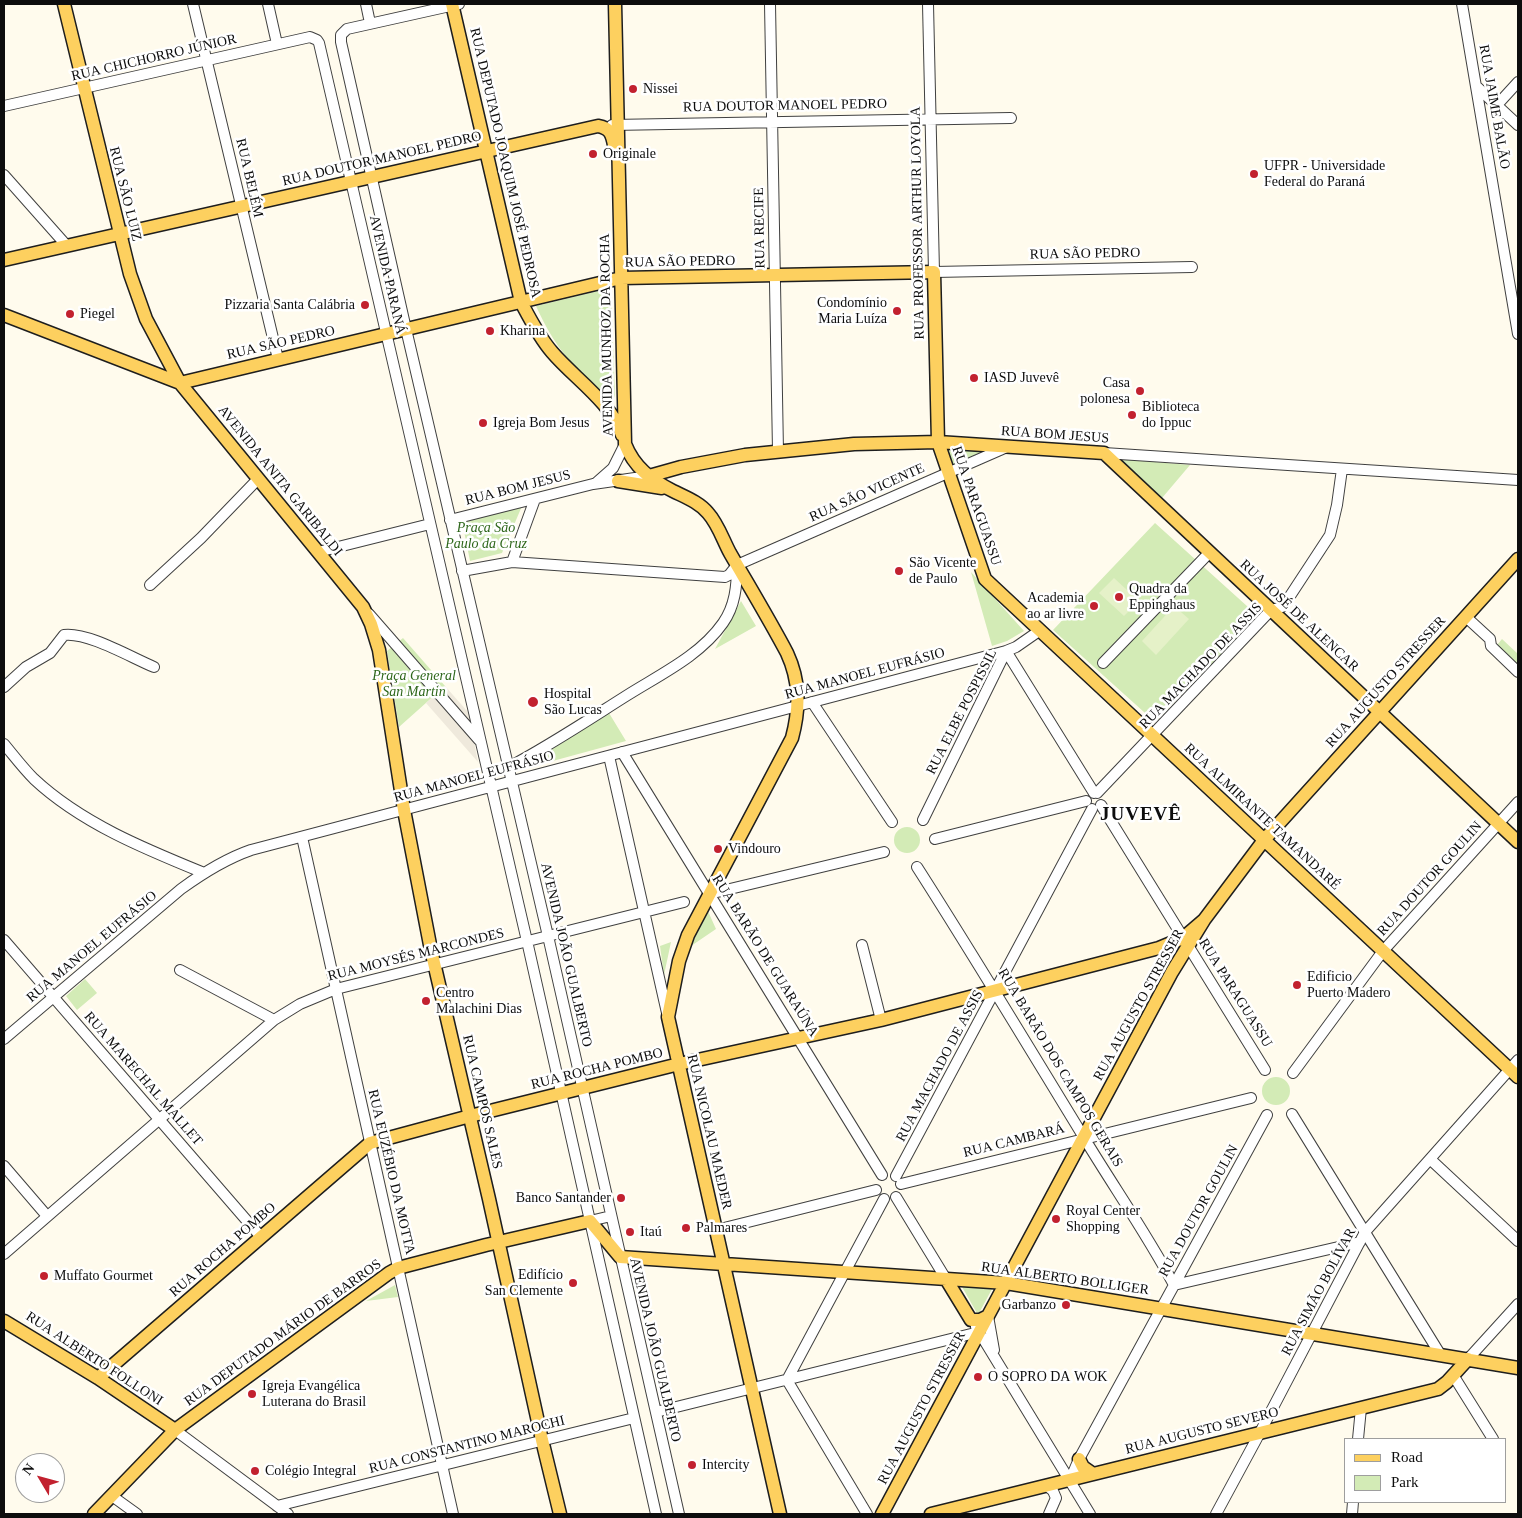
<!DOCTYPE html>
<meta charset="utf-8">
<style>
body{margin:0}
#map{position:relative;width:1522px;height:1518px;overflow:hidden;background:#fffbed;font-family:"Times New Roman",serif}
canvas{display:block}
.frame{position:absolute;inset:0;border:5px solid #0d0d0d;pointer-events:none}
.legend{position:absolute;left:1344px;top:1438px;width:162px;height:65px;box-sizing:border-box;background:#fff;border:1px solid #9e9e9e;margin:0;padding:6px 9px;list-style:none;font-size:15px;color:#0d0d0d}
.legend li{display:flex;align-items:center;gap:10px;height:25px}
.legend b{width:25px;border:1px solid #9e9e9e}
.north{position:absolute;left:15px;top:1453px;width:50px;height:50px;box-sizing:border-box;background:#fff;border:1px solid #9e9e9e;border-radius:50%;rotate:307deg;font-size:14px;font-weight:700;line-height:20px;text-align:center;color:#0d0d0d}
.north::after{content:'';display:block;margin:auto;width:18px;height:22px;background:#c2212f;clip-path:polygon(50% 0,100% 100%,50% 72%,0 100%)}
</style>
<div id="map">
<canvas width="1522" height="1518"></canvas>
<div class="frame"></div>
<ul class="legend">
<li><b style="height:6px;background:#fdd05f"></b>Road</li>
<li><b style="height:14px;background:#d3ebb6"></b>Park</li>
</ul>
<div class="north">N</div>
</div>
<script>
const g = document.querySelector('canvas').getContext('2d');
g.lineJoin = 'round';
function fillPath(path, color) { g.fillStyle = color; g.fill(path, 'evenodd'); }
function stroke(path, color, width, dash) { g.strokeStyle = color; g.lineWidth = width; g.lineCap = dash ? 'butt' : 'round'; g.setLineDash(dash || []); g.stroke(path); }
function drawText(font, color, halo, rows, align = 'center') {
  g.font = font + ' "Times New Roman",serif'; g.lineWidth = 5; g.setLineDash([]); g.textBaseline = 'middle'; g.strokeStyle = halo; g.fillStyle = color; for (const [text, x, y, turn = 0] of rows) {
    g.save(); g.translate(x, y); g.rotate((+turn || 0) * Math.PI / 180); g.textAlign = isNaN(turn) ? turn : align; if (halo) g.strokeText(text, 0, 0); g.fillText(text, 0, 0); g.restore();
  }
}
fillPath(new Path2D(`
 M 611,288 L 615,395 L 614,398 L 610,400 L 606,398 C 573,367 555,348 536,306 Z
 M 942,446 L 992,449 L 950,467 Z
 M 1120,459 L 1190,465 L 1162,498 Z
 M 522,506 L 502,553 L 470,561 L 462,521 Z
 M 1155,523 L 1258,616 L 1155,722 L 1053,630 Z
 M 971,572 L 1024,631 L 1007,641 L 992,646 Z
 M 741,601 L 756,626 L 715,649 Z
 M 403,638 L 445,686 L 399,727 L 387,651 Z
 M 1502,639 L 1518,654 L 1518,674 L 1493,650 Z
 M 609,713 L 626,741 L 549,762 L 546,753 Z
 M894 840a13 13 0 1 1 26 0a13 13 0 1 1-26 0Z
 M 707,909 L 716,929 L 691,946 Z
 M 671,942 L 664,975 L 660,946 Z
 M 85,979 L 97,993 L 77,1010 L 66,996 Z
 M1262 1091a14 14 0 1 1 28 0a14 14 0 1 1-28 0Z
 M 395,1285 L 398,1297 L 366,1301 Z
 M 961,1285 L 992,1289 L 978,1315 Z`), '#d3ebb6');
fillPath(new Path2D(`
 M 1114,578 L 1139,601 L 1124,616 L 1099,593 Z
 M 1174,606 L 1189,619 L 1156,655 L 1142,641 Z`), '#e5f1c8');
fillPath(new Path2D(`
 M 445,686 L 468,712 L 478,762 L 426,703 Z`), '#efe9dc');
const minor = new Path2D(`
 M 193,4 L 278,359
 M 268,4 L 277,44
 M 366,4 L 370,23
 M 459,4 L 347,29 L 341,35 L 341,42 L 406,329 L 548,936 L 679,1514
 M 770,4 L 778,451
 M 928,4 L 934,272 L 1192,267
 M 1462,4 L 1518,334
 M 1476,86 L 1518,125
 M 1497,105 L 1518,82
 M 4,106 L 310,37 L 317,40 L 319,43 L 527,941 L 656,1514
 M 612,125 L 1011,118
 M 4,175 L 67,246
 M 1104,453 L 1518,480
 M 596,483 L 613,468 L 625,444
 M 450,520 L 593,484 L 649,476
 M 318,552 L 430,524
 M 512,562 L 535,499
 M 462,571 L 512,562 L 725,577 L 729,575 L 737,565 L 1007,447
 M 150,585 L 201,538 L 258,479
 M 369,614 L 479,740
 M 1466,617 L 1490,639 L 1491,646 L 1518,672
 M 1006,651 L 1094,793
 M 1103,663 L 1210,552
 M 4,687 L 26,667 L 50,653 L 64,635 C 88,632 130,657 154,667
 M 812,702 L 892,822
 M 4,744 C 14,756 23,768 34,779 C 81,823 145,849 204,873
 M 622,752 L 882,1175
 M 609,756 L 667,1013
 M 509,767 C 549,746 588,720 626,696 C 659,675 700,656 723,623 C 735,606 737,586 737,565
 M 1097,793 L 1271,610 L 1282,607 L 1290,596 L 1330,535 L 1337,505 L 1342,469
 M 1101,805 L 1265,1070
 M 923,820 L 1006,651
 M 302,837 L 453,1514
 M 935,839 L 1086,801
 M 917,867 C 974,956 1028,1046 1083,1136 C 1113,1186 1147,1234 1174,1285 L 1360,1242
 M 709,894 L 884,852
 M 4,940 L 261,1237
 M 862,945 L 881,1020
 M 180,970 L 274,1020
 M 4,1039 L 181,889 C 203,873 225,859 251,850 L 1006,651 L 1016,647 L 1039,631
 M 1293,1073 L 1383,951 L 1518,802
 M 1292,1114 L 1440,1354
 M 1430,1159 L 1518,1241
 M 4,1166 L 47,1216
 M 896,1176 L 1092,809
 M 901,1184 L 1251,1098
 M 896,1197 L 946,1279
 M 590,1221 L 611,1216
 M 716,1230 L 876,1190
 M 4,1254 L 274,1020 L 300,1004 L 336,989 L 684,902
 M 988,1316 L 994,1350
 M 976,1327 L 1090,1514
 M 1468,1359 L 1518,1304
 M 1453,1375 L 1493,1439
 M 787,1380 L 884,1199
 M 787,1380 L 867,1514
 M 656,1412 L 979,1332
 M 175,1430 L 288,1514
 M 1358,1439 L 1361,1408
 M 1070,1480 L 1079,1459 L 1267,1115
 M 1047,1486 L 1053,1491 L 1056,1498 L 1049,1514
 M 112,1496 L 137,1514
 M 277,1506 L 634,1418
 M 1216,1514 L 1256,1440 L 1365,1232 L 1518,1060
 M 1352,1514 L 1353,1502`);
const major = new Path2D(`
 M 64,4 L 130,274 L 146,319 L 180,383
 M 452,4 L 521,302 C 530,319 539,337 552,352 C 574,378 611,402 622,435
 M 615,4 L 625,444 C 634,467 651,480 673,491 C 685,497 699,502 708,513 C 718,524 723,540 730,553 C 749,586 769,619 787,653 C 800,681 800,708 792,738 L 688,935 L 679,961 L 668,1017 L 780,1514
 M 4,260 L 598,126 C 610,128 612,134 614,145
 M 4,315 L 180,383 L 363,607 L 371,624 L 379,650 L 404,810 L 431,950 L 489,1199 L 542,1440 L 560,1514
 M 180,383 L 621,278 L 934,272 L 938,442 L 985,579 L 1518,1077
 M 649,476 L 681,467 L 745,455 L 854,444 L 938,442 L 1104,453 L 1518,842
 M 618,481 L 662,488
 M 946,1279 L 971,1320 L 980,1320 L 988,1316
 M 4,1321 L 98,1378 L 175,1430
 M 98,1378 L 370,1143 L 470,1116 L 679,1064 L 881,1020 L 1159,948 L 1183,938 L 1204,920
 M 1079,1459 L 1083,1467 L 1093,1474
 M 94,1514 L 175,1430 L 389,1273 L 398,1268 L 486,1245 L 590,1221 L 620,1257 L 1006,1283 L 1518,1368
 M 882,1514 L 1172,972 L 1204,920 L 1264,840 L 1518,559
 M 931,1514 L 1438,1389 L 1447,1382 L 1468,1359`);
stroke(minor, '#404040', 12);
stroke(major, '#1e1e1e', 15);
stroke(minor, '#fff', 10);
stroke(major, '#fdd05f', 12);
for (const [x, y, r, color] of [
 [633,89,5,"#c2212f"],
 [593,154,5,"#c2212f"],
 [1254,174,5,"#c2212f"],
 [365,305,5,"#c2212f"],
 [897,311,5,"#c2212f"],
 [70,314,5,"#c2212f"],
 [490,331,5,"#c2212f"],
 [974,378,5,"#c2212f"],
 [1140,391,5,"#c2212f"],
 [1132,415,5,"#c2212f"],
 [483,423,5,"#c2212f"],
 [899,571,5,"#c2212f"],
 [1119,597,5,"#c2212f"],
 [1094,606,5,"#c2212f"],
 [533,702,6,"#c2212f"],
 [718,849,5,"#c2212f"],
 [1297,985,5,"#c2212f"],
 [426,1001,5,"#c2212f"],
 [621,1198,5,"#c2212f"],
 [1056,1219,5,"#c2212f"],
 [686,1228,5,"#c2212f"],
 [630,1232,5,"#c2212f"],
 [44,1276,5,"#c2212f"],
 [573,1283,5,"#c2212f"],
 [1066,1305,5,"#c2212f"],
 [978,1377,5,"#c2212f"],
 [252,1394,5,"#c2212f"],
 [692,1465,5,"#c2212f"],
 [255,1471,5,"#c2212f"]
]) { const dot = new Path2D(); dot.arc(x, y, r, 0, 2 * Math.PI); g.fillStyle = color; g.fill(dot); stroke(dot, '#fff', 2); }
drawText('14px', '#0d0d0d', '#fff', [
 ["RUA CHICHORRO JÚNIOR",154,58,-13],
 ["RUA DOUTOR MANOEL PEDRO",785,106,-1],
 ["RUA JAIME BALÃO",1494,107,80],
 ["RUA DOUTOR MANOEL PEDRO",382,159,-13],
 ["RUA DEPUTADO JOAQUIM JOSÉ PEDROSA",505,163,77],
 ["RUA BELÉM",249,178,77],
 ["RUA SÃO LUIZ",125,194,76],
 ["RUA PROFESSOR ARTHUR LOYOLA",918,223,-91],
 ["RUA RECIFE",760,228,-91],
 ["RUA SÃO PEDRO",1085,254,-1],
 ["RUA SÃO PEDRO",680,262,-1],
 ["AVENIDA PARANÁ",387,275,77],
 ["AVENIDA MUNHOZ DA ROCHA",607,335,-91],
 ["RUA SÃO PEDRO",281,343,-13],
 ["RUA BOM JESUS",1055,435,4],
 ["AVENIDA ANITA GARIBALDI",280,481,51],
 ["RUA BOM JESUS",518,488,-14],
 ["RUA SÃO VICENTE",867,493,-24],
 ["RUA PARAGUASSU",976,506,71],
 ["RUA JOSÉ DE ALENCAR",1299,616,43],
 ["RUA MACHADO DE ASSIS",1201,666,-46],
 ["RUA MANOEL EUFRÁSIO",865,674,-15],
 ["RUA AUGUSTO STRESSER",1386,682,-48],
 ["RUA ELBE POSPISSIL",962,712,-63],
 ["RUA MANOEL EUFRÁSIO",474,777,-15],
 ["RUA ALMIRANTE TAMANDARÉ",1262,817,43],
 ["RUA DOUTOR GOULIN",1430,879,-48],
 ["RUA MANOEL EUFRÁSIO",92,947,-40],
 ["RUA MOYSÉS MARCONDES",416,955,-14],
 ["AVENIDA JOÃO GUALBERTO",566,955,77],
 ["RUA BARÃO DE GUARAÚNA",765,956,58],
 ["RUA PARAGUASSU",1235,993,58],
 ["RUA AUGUSTO STRESSER",1139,1005,-61],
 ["RUA MACHADO DE ASSIS",940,1066,-62],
 ["RUA BARÃO DOS CAMPOS GERAIS",1060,1068,59],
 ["RUA ROCHA POMBO",597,1069,-14],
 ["RUA MARECHAL MALLET",143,1079,49],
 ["RUA CAMPOS SALES",482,1102,77],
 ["RUA NICOLAU MAEDER",709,1132,77],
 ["RUA CAMBARÁ",1014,1141,-14],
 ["RUA EUZÉBIO DA MOTTA",391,1172,77],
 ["RUA DOUTOR GOULIN",1199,1211,-61],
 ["RUA ROCHA POMBO",223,1250,-41],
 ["RUA ALBERTO BOLLIGER",1065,1279,8],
 ["RUA SIMÃO BOLÍVAR",1319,1292,-62],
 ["RUA DEPUTADO MÁRIO DE BARROS",283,1333,-36],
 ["AVENIDA JOÃO GUALBERTO",655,1350,77],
 ["RUA ALBERTO FOLLONI",94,1359,33],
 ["RUA AUGUSTO STRESSER",922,1408,-62],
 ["RUA AUGUSTO SEVERO",1202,1431,-14],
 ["RUA CONSTANTINO MAROCHI",467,1445,-14]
]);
drawText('14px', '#0d0d0d', '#fff', [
 ["Nissei",643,89],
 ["Originale",603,154],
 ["UFPR - Universidade",1264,166],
 ["Federal do Paraná",1264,182],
 ["Condomínio",887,303,"right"],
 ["Maria Luíza",887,319,"right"],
 ["Pizzaria Santa Calábria",355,305,"right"],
 ["Piegel",80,314],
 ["Kharina",500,331],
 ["IASD Juvevê",984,378],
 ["Casa",1130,383,"right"],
 ["polonesa",1130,399,"right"],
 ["Biblioteca",1142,407],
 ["do Ippuc",1142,423],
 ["Igreja Bom Jesus",493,423],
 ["São Vicente",909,563],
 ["de Paulo",909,579],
 ["Quadra da",1129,589],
 ["Eppinghaus",1129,605],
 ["Academia",1084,598,"right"],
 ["ao ar livre",1084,614,"right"],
 ["Hospital",544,694],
 ["São Lucas",544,710],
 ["Vindouro",728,849],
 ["Edificio",1307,977],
 ["Puerto Madero",1307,993],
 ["Centro",436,993],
 ["Malachini Dias",436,1009],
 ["Banco Santander",611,1198,"right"],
 ["Royal Center",1066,1211],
 ["Shopping",1066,1227],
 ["Palmares",696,1228],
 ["Itaú",640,1232],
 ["Edifício",563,1275,"right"],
 ["San Clemente",563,1291,"right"],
 ["Muffato Gourmet",54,1276],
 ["Garbanzo",1056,1305,"right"],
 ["O SOPRO DA WOK",988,1377],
 ["Igreja Evangélica",262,1386],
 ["Luterana do Brasil",262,1402],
 ["Intercity",702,1465],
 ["Colégio Integral",265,1471]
], 'left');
drawText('italic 14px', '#2e671b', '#fff', [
 ["Praça São",486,528],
 ["Paulo da Cruz",486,544],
 ["Praça General",414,676],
 ["San Martin",414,692]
]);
g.letterSpacing = '1px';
drawText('bold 19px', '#0d0d0d', '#fff', [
 ["JUVEVÊ",1141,815]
]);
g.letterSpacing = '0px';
</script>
